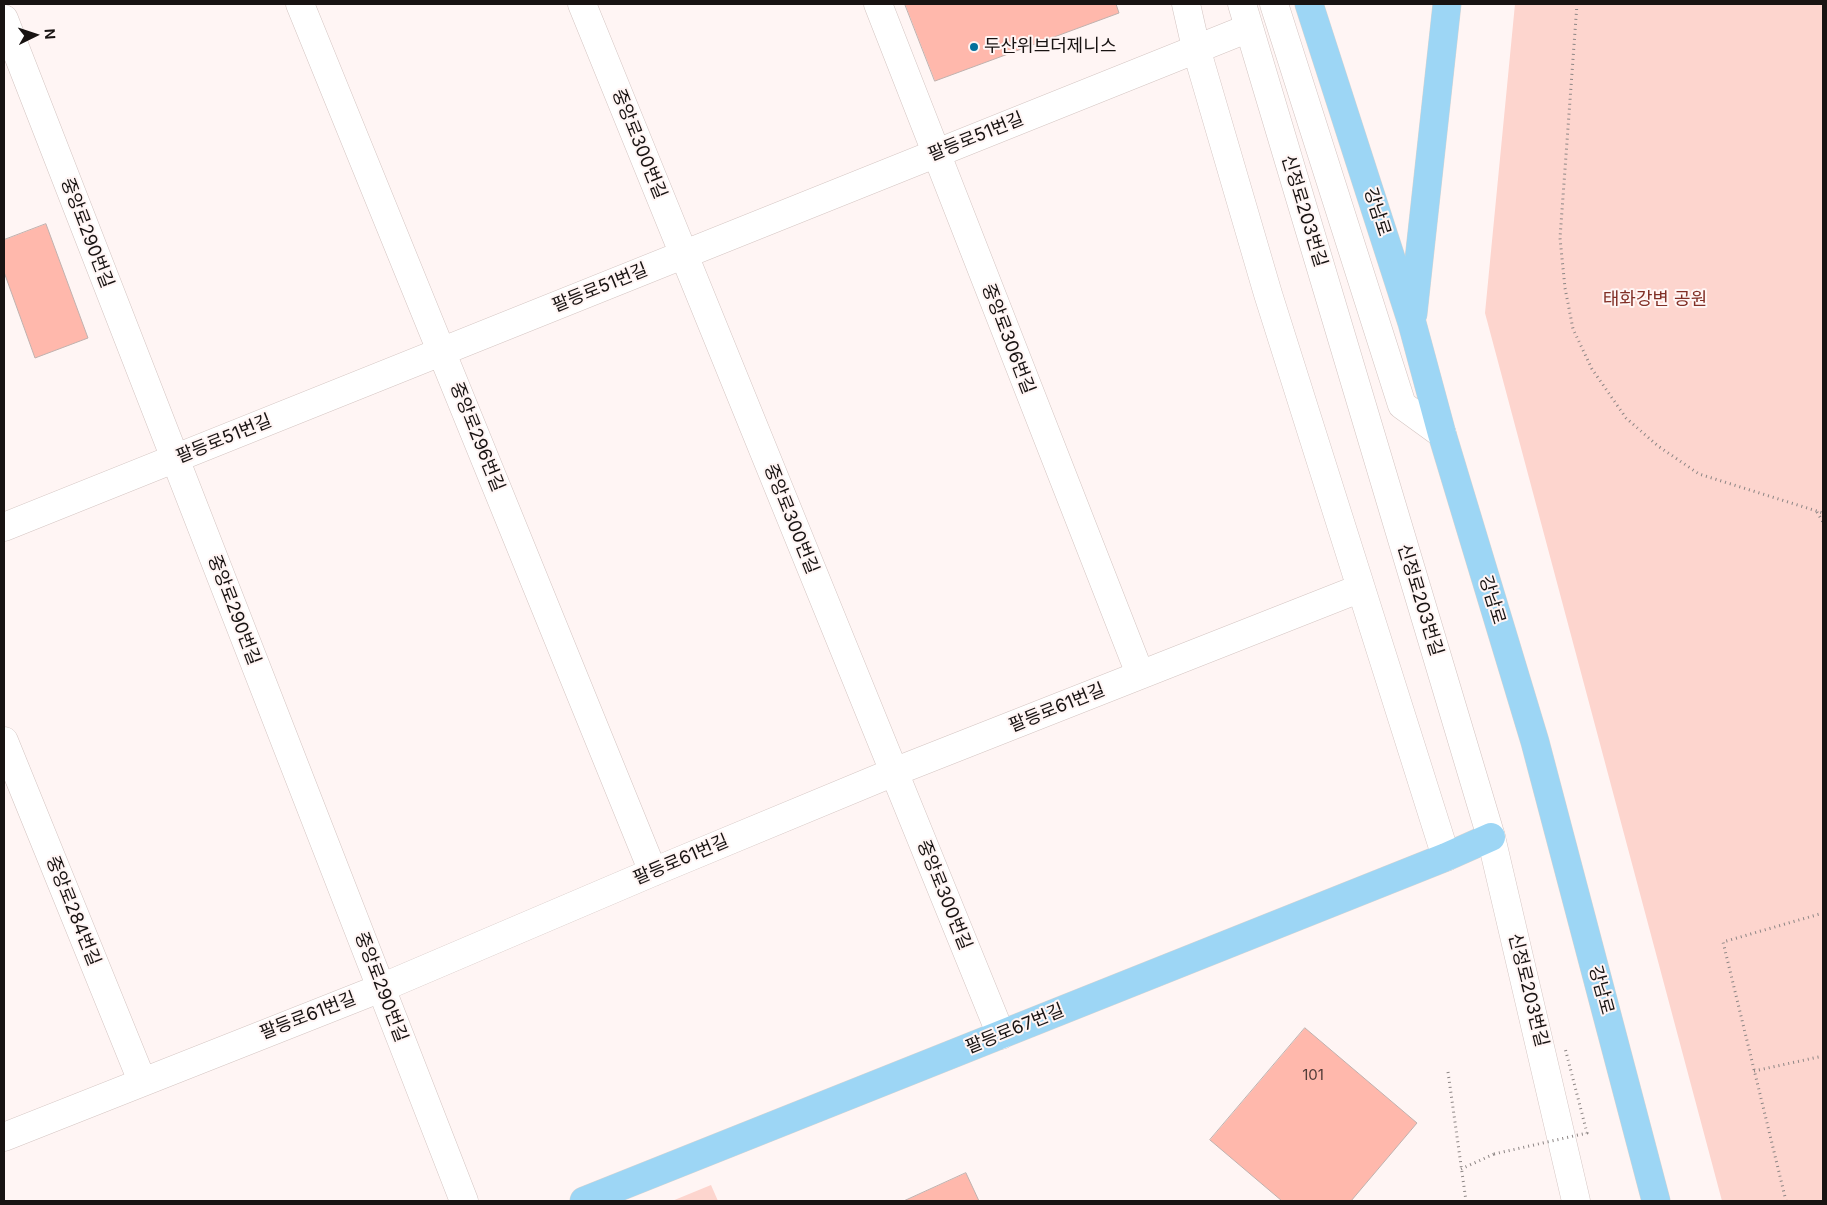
<!DOCTYPE html>
<meta charset="utf-8">
<style>
body{margin:0}
#map{position:relative;width:1827px;height:1205px;overflow:hidden;background:#fff5f4;font-family:Inter,sans-serif}
canvas{display:block}
.frame{position:absolute;inset:0;border:5px solid #181312;pointer-events:none}
.north{position:absolute;left:10px;top:10px;width:50px;height:50px;-webkit-text-stroke:4px #fff5f4;paint-order:stroke;rotate:86deg;font-size:14px;font-weight:700;line-height:20px;text-align:center;color:#181312}
.north::after{content:'';display:block;margin:auto;width:18px;height:22px;background:#181312;clip-path:polygon(50% 0,100% 100%,50% 72%,0 100%)}
</style>
<div id="map">
<canvas width="1827" height="1205"></canvas>
<div class="frame"></div>
<div class="north">N</div>
</div>
<script>
const g = document.querySelector('canvas').getContext('2d');
g.lineJoin = 'round';
function fillPath(path, color) { g.fillStyle = color; g.fill(path, 'evenodd'); }
function stroke(path, color, width, dash) { g.strokeStyle = color; g.lineWidth = width; g.lineCap = dash ? 'butt' : 'round'; g.setLineDash(dash || []); g.stroke(path); }
function drawText(font, color, halo, rows, align = 'center') {
  g.font = font + ' Inter,"Noto Sans KR",sans-serif'; g.lineWidth = 4; g.setLineDash([]); g.textBaseline = 'middle'; g.strokeStyle = halo; g.fillStyle = color; for (const [text, x, y, turn = 0] of rows) {
    g.save(); g.translate(x, y); g.rotate((+turn || 0) * Math.PI / 180); g.textAlign = isNaN(turn) ? turn : align; if (halo) g.strokeText(text, 0, 0); g.fillText(text, 0, 0); g.restore();
  }
}
fillPath(new Path2D(`
 M 1515,4 L 1823,4 L 1823,1201 L 1722,1201 L 1485,313 Z
 M 711,1185 L 718,1201 L 672,1201 Z`), '#fdd5ce');
const building = new Path2D(`
 M 905,4 L 1116,4 L 1119,13 L 935,81 Z
 M 46,224 L 88,338 L 35,358 L 4,272 L 4,240 Z
 M 1305,1028 L 1417,1123 L 1351,1201 L 1282,1201 L 1210,1140 Z
 M 966,1173 L 979,1201 L 904,1201 Z`);
fillPath(building, '#ffb8ac');
stroke(building, '#c0b1ae', 1);
const minor = new Path2D(`
 M 300,4 L 653,872
 M 582,4 L 1001,1035
 M 878,4 L 1140,674
 M 1186,4 L 1196,48 L 1268,294 L 1446,857
 M 1242,4 L 1491,837 L 1576,1201
 M 1274,4 L 1402,405 L 1442,434
 M 4,19 L 464,1201
 M 4,527 L 1249,28
 M 4,741 L 142,1081
 M 4,1137 L 381,988 L 653,872 L 894,772 L 1361,588`);
const major = new Path2D(`
 M 1309,4 L 1412,323 L 1442,434 L 1535,742 L 1656,1201
 M 1413,314 L 1447,4
 M 584,1201 L 1446,857 L 1491,837`);
stroke(minor, '#d4c5c2', 29);
stroke(major, '#d5d5d4', 29);
stroke(new Path2D(`
 M 1577,4 L 1560,238 L 1565,288 L 1573,329 L 1592,369 L 1626,418 L 1658,446 L 1699,474 L 1823,513
 M 1817,512 L 1823,522
 M 1754,1071 L 1823,1056
 M 1448,1072 L 1466,1201
 M 1461,1169 L 1494,1154
 M 1786,1201 L 1723,942 L 1823,913`), '#8d8685', 3, [1, 4]);
stroke(minor, '#fff', 28);
stroke(major, '#9dd6f5', 28);
stroke(new Path2D(`
 M 1494,1154 L 1587,1133 L 1565,1048`), '#8d8685', 3, [1, 4]);
for (const [x, y, r, color] of [
 [974,47,5,"#05709c"]
]) { const dot = new Path2D(); dot.arc(x, y, r, 0, 2 * Math.PI); g.fillStyle = color; g.fill(dot); stroke(dot, '#fff5f4', 2); }
drawText('15px', '#523c38', null, [
 ["101",1313,1075]
]);
drawText('18px', '#181312', '#fff5f4', [
 ["두산위브더제니스",984,47]
], 'left');
drawText('18px', '#181312', '#fff5f4', [
 ["팔등로51번길",976,137,-22],
 ["중앙로300번길",639,144,68],
 ["신정로203번길",1304,211,73],
 ["강남로",1377,212,72],
 ["중앙로290번길",87,233,69],
 ["팔등로51번길",600,288,-22],
 ["중앙로306번길",1008,339,69],
 ["중앙로296번길",477,437,68],
 ["팔등로51번길",224,439,-22],
 ["중앙로300번길",791,519,68],
 ["신정로203번길",1420,600,73],
 ["강남로",1492,600,73],
 ["중앙로290번길",234,610,69],
 ["팔등로61번길",1057,708,-22],
 ["팔등로61번길",681,860,-23],
 ["중앙로300번길",944,895,68],
 ["중앙로284번길",73,911,68],
 ["중앙로290번길",381,987,69],
 ["신정로203번길",1528,990,76],
 ["강남로",1601,990,75],
 ["팔등로61번길",308,1016,-21],
 ["팔등로67번길",1015,1029,-22]
]);
drawText('18px', '#812f26', '#fff5f4', [
 ["태화강변 공원",1655,300]
]);
</script>
